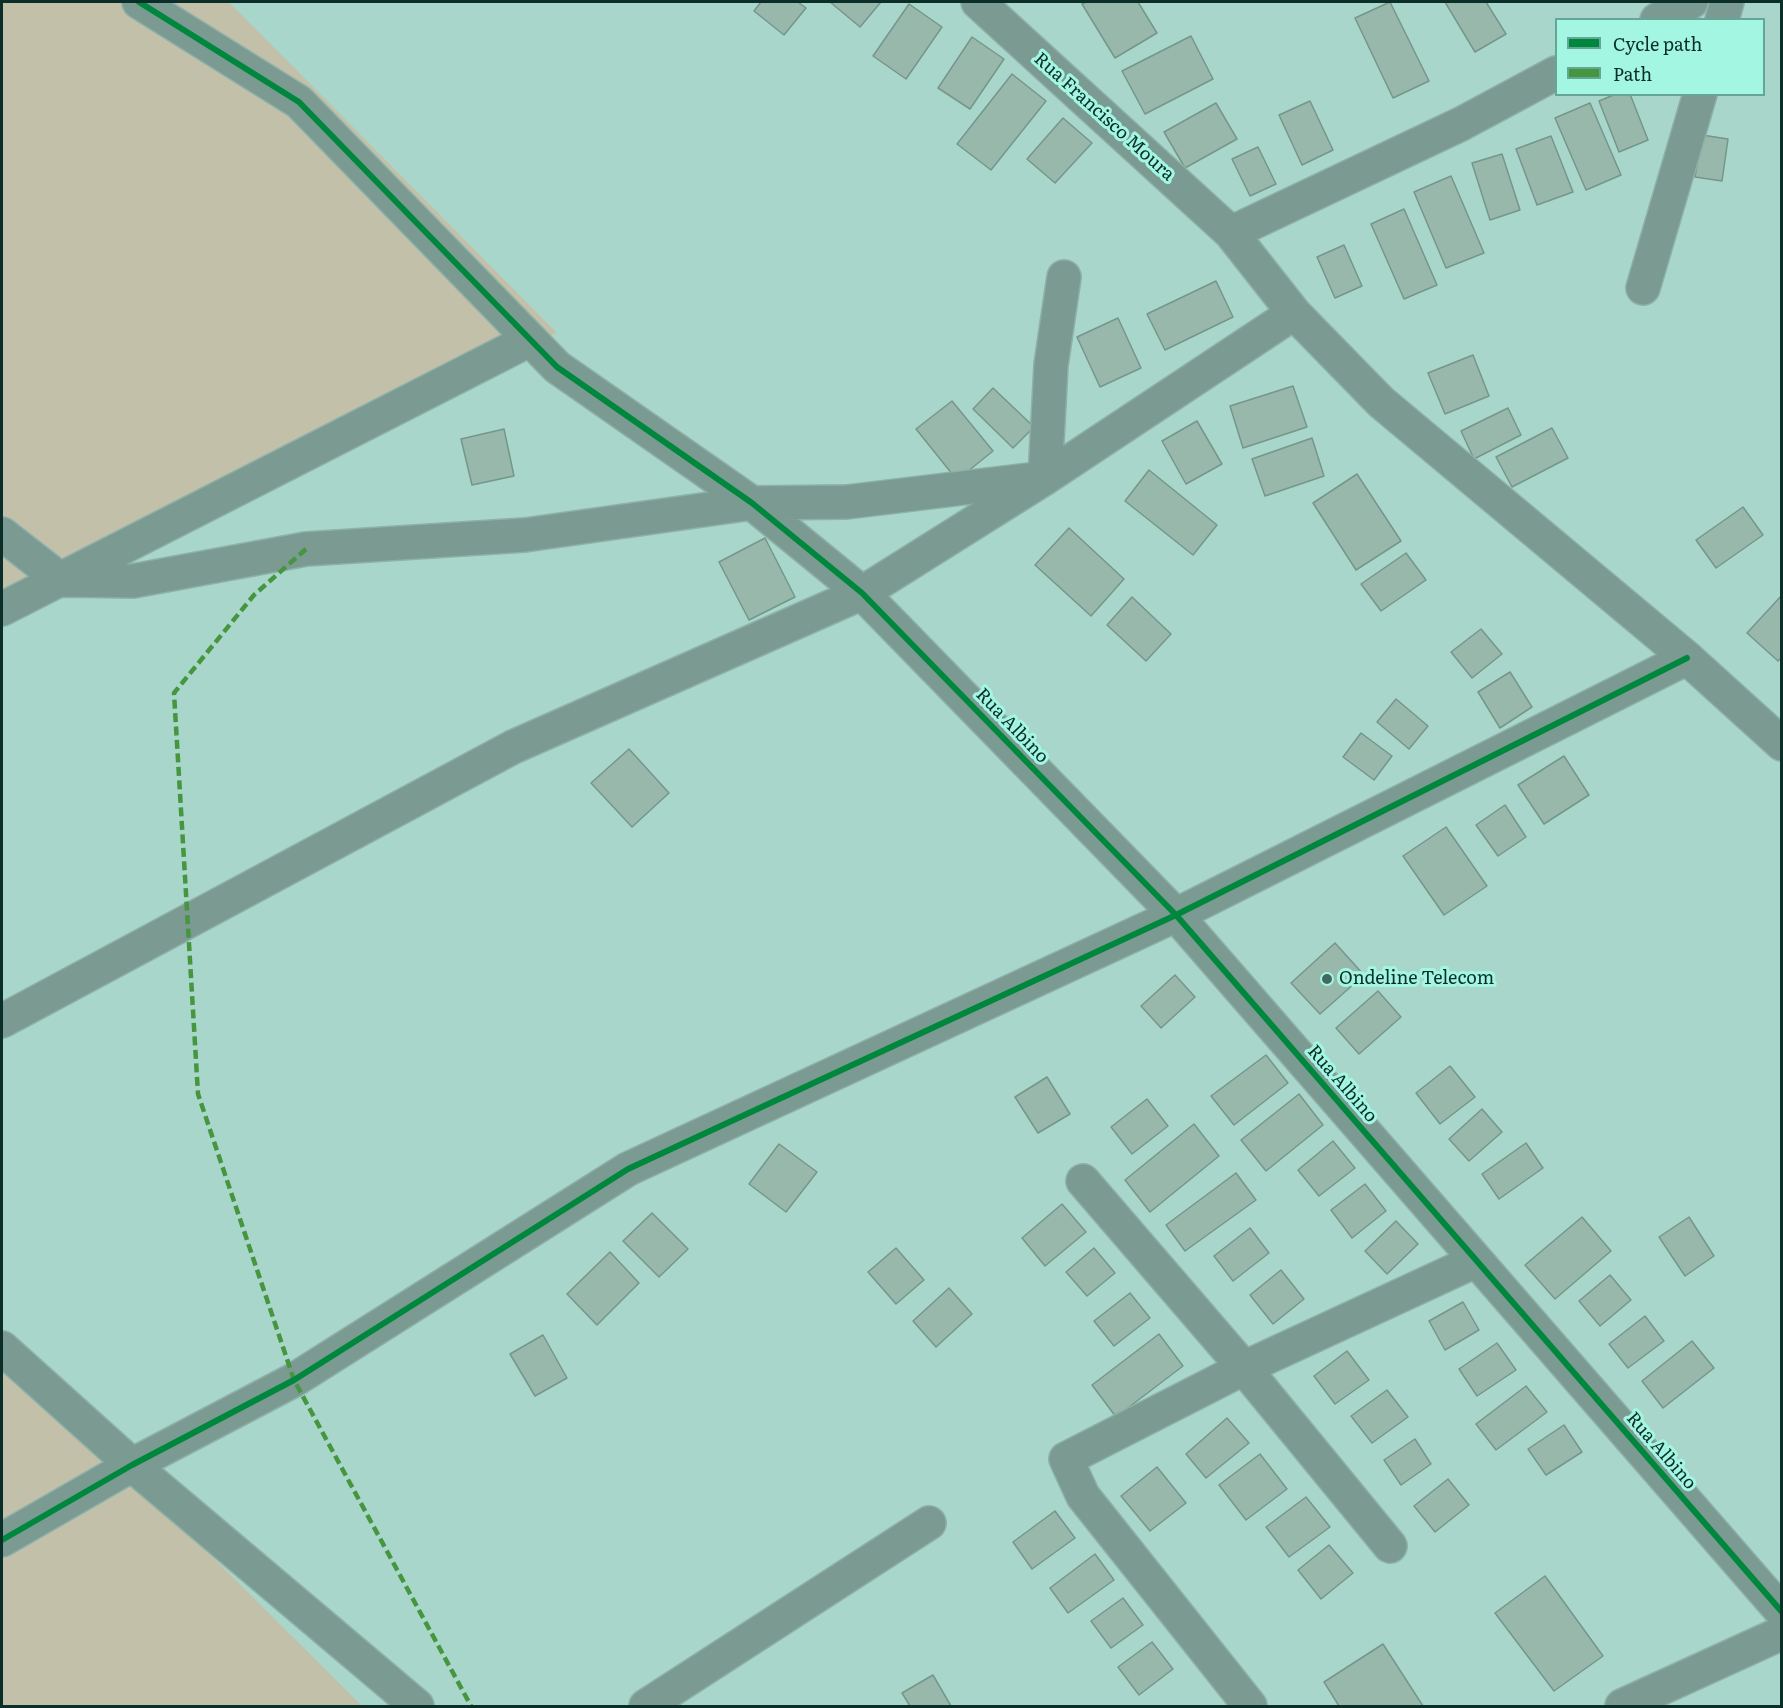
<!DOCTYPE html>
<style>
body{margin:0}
#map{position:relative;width:1783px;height:1708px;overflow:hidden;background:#a9d6cb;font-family:Literata,serif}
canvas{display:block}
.frame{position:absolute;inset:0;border:3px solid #0b2f28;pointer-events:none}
.legend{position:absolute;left:1555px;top:18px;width:210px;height:78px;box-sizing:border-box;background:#a3f6e2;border:2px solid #66a698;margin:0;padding:8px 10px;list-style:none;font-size:18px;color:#0b2f28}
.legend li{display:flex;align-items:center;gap:12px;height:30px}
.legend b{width:30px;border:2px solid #66a698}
</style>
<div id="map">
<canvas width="1783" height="1708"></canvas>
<div class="frame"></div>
<ul class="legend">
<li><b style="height:8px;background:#00873e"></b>Cycle path</li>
<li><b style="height:8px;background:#45963f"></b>Path</li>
</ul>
</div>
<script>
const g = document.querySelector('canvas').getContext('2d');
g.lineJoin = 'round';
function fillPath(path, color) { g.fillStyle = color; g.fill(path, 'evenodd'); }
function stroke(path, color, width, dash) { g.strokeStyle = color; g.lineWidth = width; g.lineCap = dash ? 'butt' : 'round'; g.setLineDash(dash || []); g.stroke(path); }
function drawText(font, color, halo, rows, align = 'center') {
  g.font = font + ' Literata,serif'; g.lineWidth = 6; g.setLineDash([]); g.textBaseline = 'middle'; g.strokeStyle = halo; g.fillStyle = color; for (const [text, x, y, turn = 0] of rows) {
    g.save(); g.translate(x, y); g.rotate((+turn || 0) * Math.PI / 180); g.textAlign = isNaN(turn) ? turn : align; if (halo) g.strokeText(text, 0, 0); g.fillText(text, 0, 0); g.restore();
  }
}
fillPath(new Path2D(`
 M 2,2 L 229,2 L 557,333 L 529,342 L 2,609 Z
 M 2,1347 L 362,1706 L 2,1706 Z`), '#c3c0aa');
const building = new Path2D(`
 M 761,2 L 798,2 L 806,8 L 784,35 L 754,11 Z
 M 830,2 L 881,2 L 860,27 Z
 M 1086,2 L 1138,2 L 1157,33 L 1115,58 L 1082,4 Z
 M 1390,2 L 1429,81 L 1393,98 L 1355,18 Z
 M 1445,2 L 1486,2 L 1506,34 L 1475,52 Z
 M 909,4 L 942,27 L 906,79 L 873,56 Z
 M 1191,36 L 1213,79 L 1145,114 L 1122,71 Z
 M 972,37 L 1004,59 L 970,109 L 938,88 Z
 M 1012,74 L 1046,101 L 991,170 L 957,144 Z
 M 1616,94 L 1630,94 L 1648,140 L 1619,152 L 1599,101 Z
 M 1310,101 L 1333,150 L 1302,165 L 1279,115 Z
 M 1216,103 L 1237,139 L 1185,168 L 1164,132 Z
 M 1590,103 L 1621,175 L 1586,190 L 1555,118 Z
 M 1063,118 L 1092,143 L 1055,183 L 1027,159 Z
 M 1702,135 L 1728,139 L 1722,181 L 1695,177 Z
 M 1551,136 L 1573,192 L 1537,205 L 1516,149 Z
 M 1258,147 L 1276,184 L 1250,196 L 1232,159 Z
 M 1502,154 L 1520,210 L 1490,220 L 1472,163 Z
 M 1451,176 L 1484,253 L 1446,268 L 1414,192 Z
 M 1404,209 L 1437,285 L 1404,299 L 1371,224 Z
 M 1344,245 L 1362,286 L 1335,298 L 1317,257 Z
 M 1216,281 L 1233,317 L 1165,350 L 1147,314 Z
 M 1118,318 L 1141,368 L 1100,387 L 1077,337 Z
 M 1473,355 L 1489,396 L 1445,414 L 1428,373 Z
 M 1293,386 L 1307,427 L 1243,448 L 1230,406 Z
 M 993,388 L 1034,427 L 1013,448 L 973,409 Z
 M 952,401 L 993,451 L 957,480 L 916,429 Z
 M 1508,408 L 1521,435 L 1474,459 L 1461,431 Z
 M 1197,421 L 1222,464 L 1186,484 L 1162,441 Z
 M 1552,428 L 1568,458 L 1512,487 L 1496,457 Z
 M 504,429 L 514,476 L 472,485 L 461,439 Z
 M 1312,438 L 1324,476 L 1265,496 L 1252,459 Z
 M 1149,470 L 1217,525 L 1193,555 L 1125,501 Z
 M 1357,474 L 1401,541 L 1356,570 L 1313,503 Z
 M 1743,507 L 1763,535 L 1716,568 L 1696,540 Z
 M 1069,528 L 1124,579 L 1091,616 L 1035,565 Z
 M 765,538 L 795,597 L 749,620 L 719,562 Z
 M 1406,553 L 1426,580 L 1381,611 L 1361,584 Z
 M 1782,595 L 1782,657 L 1778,661 L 1747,633 Z
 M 1132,597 L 1171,634 L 1146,661 L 1107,625 Z
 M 1481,629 L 1502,654 L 1472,678 L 1451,652 Z
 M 1510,672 L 1532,707 L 1500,728 L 1478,692 Z
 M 1396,699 L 1428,726 L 1409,749 L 1377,722 Z
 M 1361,733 L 1392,756 L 1374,780 L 1343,757 Z
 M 629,749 L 669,793 L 632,827 L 591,783 Z
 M 1564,756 L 1589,795 L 1544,824 L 1518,785 Z
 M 1505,805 L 1526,837 L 1498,856 L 1476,825 Z
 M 1446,827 L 1487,886 L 1444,915 L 1403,856 Z
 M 1335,943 L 1364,975 L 1320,1014 L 1291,983 Z
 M 1175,975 L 1195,997 L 1161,1028 L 1141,1006 Z
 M 1378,991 L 1401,1017 L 1359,1054 L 1336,1028 Z
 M 1266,1055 L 1288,1083 L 1234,1125 L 1211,1096 Z
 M 1450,1066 L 1475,1097 L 1440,1124 L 1416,1093 Z
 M 1047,1077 L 1070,1114 L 1038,1133 L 1015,1097 Z
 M 1299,1094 L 1323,1125 L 1266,1171 L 1241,1140 Z
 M 1147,1099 L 1168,1126 L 1132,1154 L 1111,1127 Z
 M 1482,1109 L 1502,1132 L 1469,1161 L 1449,1139 Z
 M 1194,1124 L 1219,1156 L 1150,1212 L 1125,1180 Z
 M 1333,1141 L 1355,1168 L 1319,1196 L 1298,1170 Z
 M 1526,1143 L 1543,1168 L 1499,1199 L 1482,1174 Z
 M 779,1144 L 817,1172 L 786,1212 L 749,1184 Z
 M 1236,1173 L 1256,1200 L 1185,1251 L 1166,1225 Z
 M 1365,1184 L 1386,1211 L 1352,1238 L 1331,1210 Z
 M 1062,1204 L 1086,1232 L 1045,1266 L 1022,1238 Z
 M 652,1213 L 688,1249 L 659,1277 L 623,1241 Z
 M 1582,1217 L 1611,1251 L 1555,1299 L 1525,1265 Z
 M 1689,1217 L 1714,1256 L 1685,1276 L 1659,1237 Z
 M 1396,1221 L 1418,1244 L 1387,1274 L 1365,1251 Z
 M 1250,1228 L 1269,1253 L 1233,1281 L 1214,1256 Z
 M 896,1248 L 924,1280 L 896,1304 L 868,1272 Z
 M 1094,1248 L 1115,1273 L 1087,1296 L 1066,1272 Z
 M 610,1252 L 639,1283 L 597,1325 L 567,1294 Z
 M 1281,1270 L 1304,1299 L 1273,1324 L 1250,1295 Z
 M 1610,1275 L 1631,1300 L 1600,1326 L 1579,1301 Z
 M 949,1288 L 972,1314 L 936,1347 L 913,1321 Z
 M 1130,1293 L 1150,1318 L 1114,1346 L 1094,1321 Z
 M 1463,1302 L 1479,1330 L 1445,1350 L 1429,1321 Z
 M 1645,1316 L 1664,1341 L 1628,1368 L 1609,1344 Z
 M 1159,1334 L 1183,1366 L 1116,1417 L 1092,1385 Z
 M 543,1335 L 567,1378 L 535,1396 L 510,1354 Z
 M 1692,1341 L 1714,1368 L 1663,1408 L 1642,1381 Z
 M 1497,1343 L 1516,1370 L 1477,1396 L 1459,1369 Z
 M 1347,1351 L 1369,1380 L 1335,1404 L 1314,1376 Z
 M 1526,1386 L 1547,1412 L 1496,1450 L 1476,1424 Z
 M 1387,1390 L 1408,1417 L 1372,1443 L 1351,1416 Z
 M 1227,1418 L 1249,1443 L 1206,1478 L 1186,1454 Z
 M 1564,1425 L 1582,1452 L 1546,1475 L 1528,1449 Z
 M 1415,1439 L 1431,1464 L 1401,1485 L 1384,1460 Z
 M 1260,1454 L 1287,1489 L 1246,1520 L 1219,1485 Z
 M 1157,1467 L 1186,1503 L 1150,1531 L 1121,1496 Z
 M 1448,1479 L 1469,1505 L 1435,1532 L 1414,1506 Z
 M 1306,1497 L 1330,1527 L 1289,1557 L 1266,1527 Z
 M 1055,1511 L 1075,1538 L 1032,1569 L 1013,1542 Z
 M 1329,1545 L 1353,1573 L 1321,1599 L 1298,1570 Z
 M 1095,1554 L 1114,1580 L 1068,1613 L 1050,1588 Z
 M 1545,1576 L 1603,1656 L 1554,1691 L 1495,1613 Z
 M 1123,1598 L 1143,1625 L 1111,1648 L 1091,1621 Z
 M 1152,1642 L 1173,1669 L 1139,1695 L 1118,1667 Z
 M 1383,1644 L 1423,1706 L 1339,1706 L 1324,1682 Z
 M 933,1675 L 951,1706 L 910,1706 L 902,1693 Z`);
fillPath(building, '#97b8ab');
stroke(building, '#75968a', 1.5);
const minor = new Path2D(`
 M 139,2 L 299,102 L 557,367 L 752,503 L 862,593 L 1176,915 L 1782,1612
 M 978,2 L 1231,233 L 1294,313 L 1381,402 L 1687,658 L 1782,744
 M 1657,20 L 1691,2
 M 1722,20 L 1727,2
 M 1231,233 L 1461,124 L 1556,73
 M 1643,288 L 1700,94
 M 2,534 L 61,580 L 133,581 L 306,549 L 525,535 L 752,503 L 847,502 L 1045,478 L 1051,365 L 1064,277
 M 2,609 L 529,340
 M 2,1021 L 513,747 L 862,593 L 1045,478 L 1294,313
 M 1083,1181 L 1244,1368 L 1390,1546
 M 2,1348 L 132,1465 L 417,1706
 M 2,1540 L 132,1465 L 294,1380 L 628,1169 L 1176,915 L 1687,658
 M 646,1706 L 929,1523
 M 1250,1706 L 1083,1496 L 1066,1459 L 1244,1368 L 1475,1261
 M 1622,1706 L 1782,1633`);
stroke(minor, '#8db1a9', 36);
stroke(minor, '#7b9a92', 33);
stroke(new Path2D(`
 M 306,549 L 254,595 L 174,693 L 198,1094 L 294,1380 L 471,1706`), '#45963f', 4.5, [9, 4.5]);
stroke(new Path2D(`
 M 139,2 L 299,102 L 557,367 L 752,503 L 862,593 L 1176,915 L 1782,1612
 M 2,1540 L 132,1465 L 294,1380 L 628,1169 L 1176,915 L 1687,658`), '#00873e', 6);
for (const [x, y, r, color] of [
 [1327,979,6,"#426961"]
]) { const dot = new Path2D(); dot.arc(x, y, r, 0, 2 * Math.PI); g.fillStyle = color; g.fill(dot); stroke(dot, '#a3f6e2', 2); }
drawText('18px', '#0b2f28', '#a3f6e2', [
 ["Rua Francisco Moura",1104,117,42],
 ["Rua Albino",1012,726,46],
 ["Rua Albino",1342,1084,49],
 ["Rua Albino",1661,1451,49]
]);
drawText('18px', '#0b2f28', '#a3f6e2', [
 ["Ondeline Telecom",1339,979]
], 'left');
</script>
